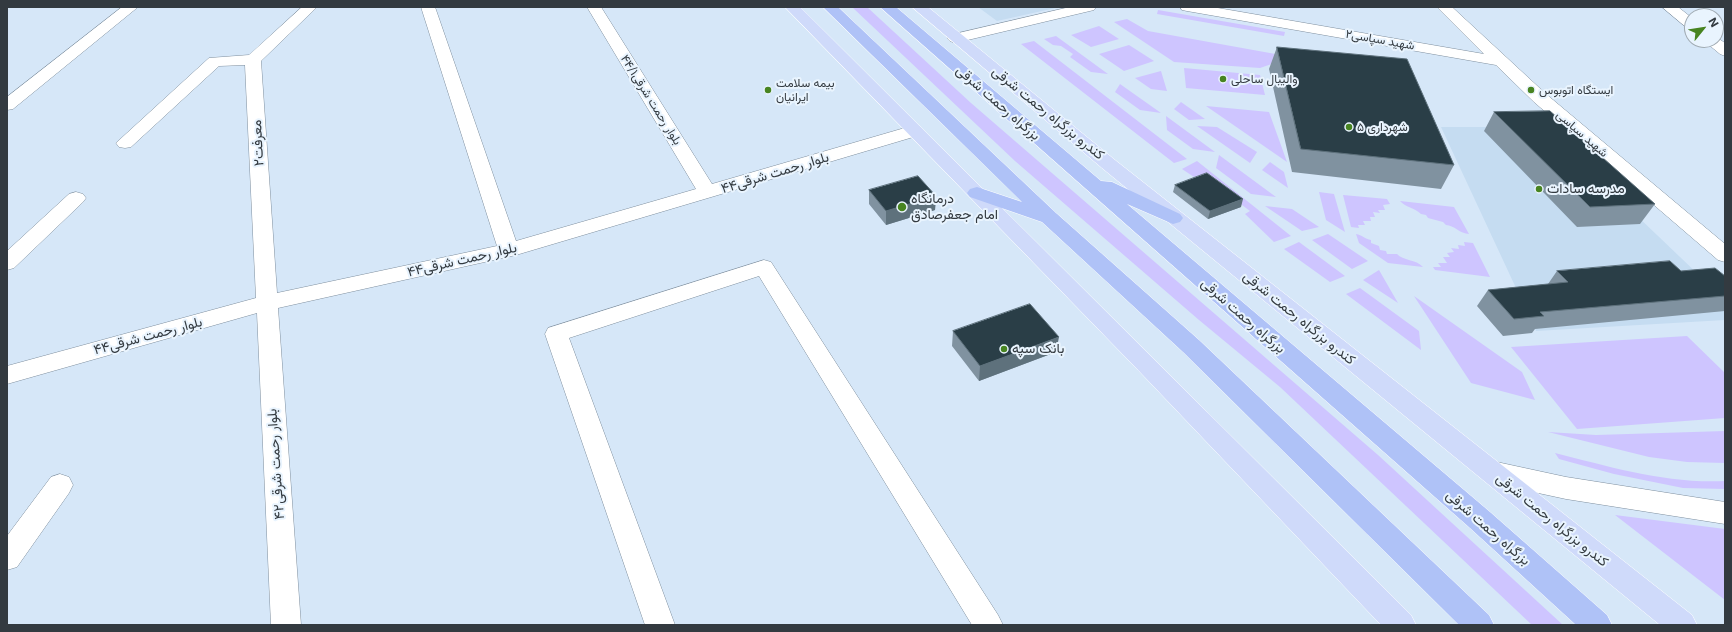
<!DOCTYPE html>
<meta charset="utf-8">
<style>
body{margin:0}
#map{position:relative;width:1732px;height:632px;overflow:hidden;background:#d6e7f8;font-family:Inter,sans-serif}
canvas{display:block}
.frame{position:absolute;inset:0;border:8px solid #333a40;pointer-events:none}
.north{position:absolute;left:1684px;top:8px;width:40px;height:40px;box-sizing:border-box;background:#e9f4fe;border:1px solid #a0aab2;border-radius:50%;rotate:60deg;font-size:11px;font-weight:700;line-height:16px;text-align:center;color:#333a40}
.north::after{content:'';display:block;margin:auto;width:14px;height:18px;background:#488421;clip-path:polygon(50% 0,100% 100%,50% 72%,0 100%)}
</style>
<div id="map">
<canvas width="1732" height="632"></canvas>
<div class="frame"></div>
<div class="north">N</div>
</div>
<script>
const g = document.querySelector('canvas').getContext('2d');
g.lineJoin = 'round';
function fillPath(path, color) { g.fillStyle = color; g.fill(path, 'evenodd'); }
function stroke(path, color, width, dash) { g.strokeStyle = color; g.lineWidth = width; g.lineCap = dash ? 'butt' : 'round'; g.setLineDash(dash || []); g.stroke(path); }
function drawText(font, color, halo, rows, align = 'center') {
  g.font = font + ' Inter,Vazirmatn,sans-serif'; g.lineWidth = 4; g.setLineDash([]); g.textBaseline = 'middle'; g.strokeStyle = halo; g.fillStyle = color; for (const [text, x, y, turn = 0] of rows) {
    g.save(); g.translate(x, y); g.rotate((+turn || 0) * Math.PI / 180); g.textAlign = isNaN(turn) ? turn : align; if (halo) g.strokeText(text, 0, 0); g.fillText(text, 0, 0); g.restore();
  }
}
fillPath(new Path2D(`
 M 978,7 L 1060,7 L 997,21 Z
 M 1441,127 L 1544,127 L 1725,300 L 1725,320 L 1536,331 Z`), '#c5dcf1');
fillPath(new Path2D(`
 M 852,7 L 867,7 L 971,103 L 1378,455 L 1563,625 L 1532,625 L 1280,387 L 1199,320 L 1015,161 Z
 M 1158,10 L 1285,32 L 1284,36 L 1157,14 Z
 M 1127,19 L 1148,31 L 1292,57 L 1260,68 L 1174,62 L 1114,22 Z
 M 1099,26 L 1119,39 L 1091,47 L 1071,35 Z
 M 1056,36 L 1108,74 L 1091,72 L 1070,57 L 1073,54 L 1061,46 L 1053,45 L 1044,39 Z
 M 1034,41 L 1187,159 L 1174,163 L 1021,44 Z
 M 1129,45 L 1154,61 L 1124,71 L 1099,54 Z
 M 1184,68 L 1260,75 L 1265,95 L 1186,88 Z
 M 1161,71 L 1167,91 L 1151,89 L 1135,78 Z
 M 1120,84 L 1161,113 L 1140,110 L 1115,92 Z
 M 1181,102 L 1205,119 L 1189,120 L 1174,109 Z
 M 1206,106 L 1269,112 L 1287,162 Z
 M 1166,116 L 1215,152 L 1193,149 L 1167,130 Z
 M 1197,126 L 1217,127 L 1257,152 L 1250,163 Z
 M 1219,155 L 1276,197 L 1251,194 L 1216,168 Z
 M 1197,161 L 1291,236 L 1274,242 L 1245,214 L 1250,211 L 1202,175 L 1194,177 L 1182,169 Z
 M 1270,162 L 1284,172 L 1288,188 L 1262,170 Z
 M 1319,192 L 1334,194 L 1345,232 L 1326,220 Z
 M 1343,195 L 1387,199 L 1390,204 L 1383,205 L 1385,210 L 1378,210 L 1380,213 L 1373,212 L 1375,217 L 1370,217 L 1371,221 L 1363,221 L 1365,225 L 1358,225 L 1359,228 L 1351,227 Z
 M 1400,201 L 1454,207 L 1469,234 C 1460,234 1454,225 1446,225 L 1443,222 L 1428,218 L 1426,215 L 1421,214 C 1415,208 1405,207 1400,201 Z
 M 1265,206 L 1292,209 L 1319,227 L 1302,231 Z
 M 1328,234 L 1368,261 L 1352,269 L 1312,240 Z
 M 1356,234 C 1362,235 1365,239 1371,240 L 1371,243 L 1379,246 L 1380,250 L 1386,251 L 1387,254 L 1397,254 C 1403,261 1416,259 1423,267 L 1388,263 L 1359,243 Z
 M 1299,242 L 1345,276 L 1330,282 L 1284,249 Z
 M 1464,242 L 1473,243 L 1490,277 L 1435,270 L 1433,267 L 1441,267 L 1438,263 L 1447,263 L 1443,257 L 1450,257 L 1447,253 L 1454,252 L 1451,248 L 1459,249 L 1458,245 L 1465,246 Z
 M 1379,270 L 1398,303 L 1363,280 Z
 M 1360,288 L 1419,331 L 1421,350 L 1346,294 Z
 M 1414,296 L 1522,372 L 1535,400 L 1471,383 Z
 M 1687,336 L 1725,373 L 1725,418 L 1577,429 L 1511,347 Z
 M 1725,431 L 1725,463 L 1687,462 L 1649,457 L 1548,432 L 1596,435 Z
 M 1555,453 C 1611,467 1667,484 1725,481 L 1725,489 L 1683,488 L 1614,474 L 1559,459 Z
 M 1615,515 L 1725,529 L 1725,600 Z`), '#cec5ff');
const minor = new Path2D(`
 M 122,7 L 138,7 L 13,109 L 7,110 L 7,97 Z
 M 302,7 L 317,7 L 261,61 L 277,293 L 497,246 L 421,7 L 435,7 L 516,241 L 696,189 L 587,7 L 601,7 L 712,184 L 908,127 L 914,126 L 920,127 L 923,131 L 920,135 L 516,255 L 278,308 L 301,625 L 271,625 L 257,313 L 7,384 L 7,366 L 256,298 L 245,65 L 219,66 L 131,147 L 125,148 L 119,147 L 116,143 L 209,58 L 249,55 Z
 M 1070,7 L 1096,7 L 1094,10 L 955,43 L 950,41 L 947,38 L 950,35 Z
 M 1180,7 L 1212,7 L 1484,54 L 1437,7 L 1452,7 L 1546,94 L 1725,244 L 1725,262 L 1718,260 L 1534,102 L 1496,65 L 1187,11 L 1182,10 Z
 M 1662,7 L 1678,7 L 1692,18 L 1692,29 L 1687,28 Z
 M 1716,37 L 1725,43 L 1725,56 L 1720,54 L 1703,40 L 1716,40 Z
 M 76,192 L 83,194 L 86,198 L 83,202 L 14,268 L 7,270 L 7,251 L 69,194 Z
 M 764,260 L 771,262 L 998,615 L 1003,625 L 972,625 L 759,276 L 569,338 L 675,625 L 645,625 L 545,334 L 548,328 Z
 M 1492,461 L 1566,477 L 1725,502 L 1725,524 L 1566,499 L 1492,483 L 1483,479 L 1479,472 L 1483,465 Z
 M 60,474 L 69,477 L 73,485 L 69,493 L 17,567 L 7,570 L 7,536 L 51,477 Z`);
const major = new Path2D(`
 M 785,7 L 800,7 L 1411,615 L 1416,625 L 1381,625 L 1139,371 Z
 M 912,7 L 928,7 L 1115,160 L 1692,615 L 1697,625 L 1660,625 L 1102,168 Z`);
const highway = new Path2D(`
 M 823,7 L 838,7 L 1056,213 L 1199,340 L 1489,615 L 1494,625 L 1459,625 L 1183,352 L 1042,222 L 970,197 L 967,193 L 970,189 L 977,187 L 1022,202 Z
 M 880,7 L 896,7 L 1101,181 L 1112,182 L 1180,214 L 1183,218 L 1180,222 L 1173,224 L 1127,204 L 1490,512 L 1607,615 L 1612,625 L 1576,625 L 1470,528 Z`);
stroke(minor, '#7f8f9e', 1);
stroke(major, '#fff', 1);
stroke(highway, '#fff', 1);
fillPath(minor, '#fff');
fillPath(major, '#cfdafa');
fillPath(highway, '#afc2f7');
fillPath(new Path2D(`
 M 1277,47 L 1454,165 L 1441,189 L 1292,172 L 1269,69 Z
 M 1494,112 L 1655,204 L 1640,224 L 1577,227 L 1484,131 Z
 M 1175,185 L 1241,207 L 1208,219 L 1173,192 Z
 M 869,190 L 936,196 L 935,210 L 886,225 L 869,204 Z
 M 1557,271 L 1681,271 L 1725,276 L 1725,311 L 1535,329 L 1532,333 L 1503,336 L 1477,306 L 1488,290 L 1548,284 Z
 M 953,331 L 1056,352 L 979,381 L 952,346 Z`), '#8092a0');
fillPath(new Path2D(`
 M 936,196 L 935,210 L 886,225 L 886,211 Z
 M 1243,199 L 1241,207 L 1208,219 L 1210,211 Z
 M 1059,337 L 1056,352 L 979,381 L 980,366 Z`), '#5e717c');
const building = new Path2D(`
 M 1277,47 L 1407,59 L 1454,165 L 1301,149 Z
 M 1550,111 L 1655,204 L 1590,207 L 1494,112 Z
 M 1207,173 L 1243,199 L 1210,211 L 1175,185 Z
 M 918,176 L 936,196 L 886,211 L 869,190 Z
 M 1670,261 L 1681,271 L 1715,268 L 1725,276 L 1725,296 L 1540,312 L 1544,316 L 1514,319 L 1488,290 L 1568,282 L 1557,271 Z
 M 1030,304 L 1059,337 L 980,366 L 953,331 Z`);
fillPath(building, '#2a3e47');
stroke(building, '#5e717c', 1);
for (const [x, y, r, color] of [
 [1223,79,4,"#488421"],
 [768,90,4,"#488421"],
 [1531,90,4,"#488421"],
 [1349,127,4,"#488421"],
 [1539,189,4,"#488421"],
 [902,207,5,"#488421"],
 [1004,349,4,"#488421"]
]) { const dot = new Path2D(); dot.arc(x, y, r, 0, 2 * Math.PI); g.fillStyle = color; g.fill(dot); stroke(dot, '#e9f4fe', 1.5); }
drawText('12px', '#333a40', '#e9f4fe', [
 ["شهید سپاسی۲",1380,40,10],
 ["بلوار رحمت شرقی۴۴/۱",651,100,58],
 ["شهید سپاسی",1582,134,41]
]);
drawText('12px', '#333a40', '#e9f4fe', [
 ["والیبال ساحلی",1231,79],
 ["بیمه سلامت",776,83],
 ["ایرانیان",776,97],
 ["ایستگاه اتوبوس",1539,90],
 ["شهرداری ۵",1357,127]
], 'left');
drawText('14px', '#333a40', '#e9f4fe', [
 ["بزرگراه رحمت شرقی",998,103,41],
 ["کندرو بزرگراه رحمت شرقی",1048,113,39],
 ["معرفت۲",258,143,-93],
 ["۴۴بلوار رحمت شرقی",775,173,-17],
 ["۴۴بلوار رحمت شرقی",462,260,-13],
 ["بزرگراه رحمت شرقی",1243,316,41],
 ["کندرو بزرگراه رحمت شرقی",1299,318,39],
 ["۴۴بلوار رحمت شرقی",148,336,-15],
 ["بلوار رحمت شرقی۴۲",276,464,-94],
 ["کندرو بزرگراه رحمت شرقی",1552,520,39],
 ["بزرگراه رحمت شرقی",1488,528,41]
]);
drawText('14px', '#333a40', '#e9f4fe', [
 ["مدرسه سادات",1547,189],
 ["درمانگاه",911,199],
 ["امام جعفرصادق",911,215],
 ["بانک سپه",1012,349]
], 'left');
</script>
